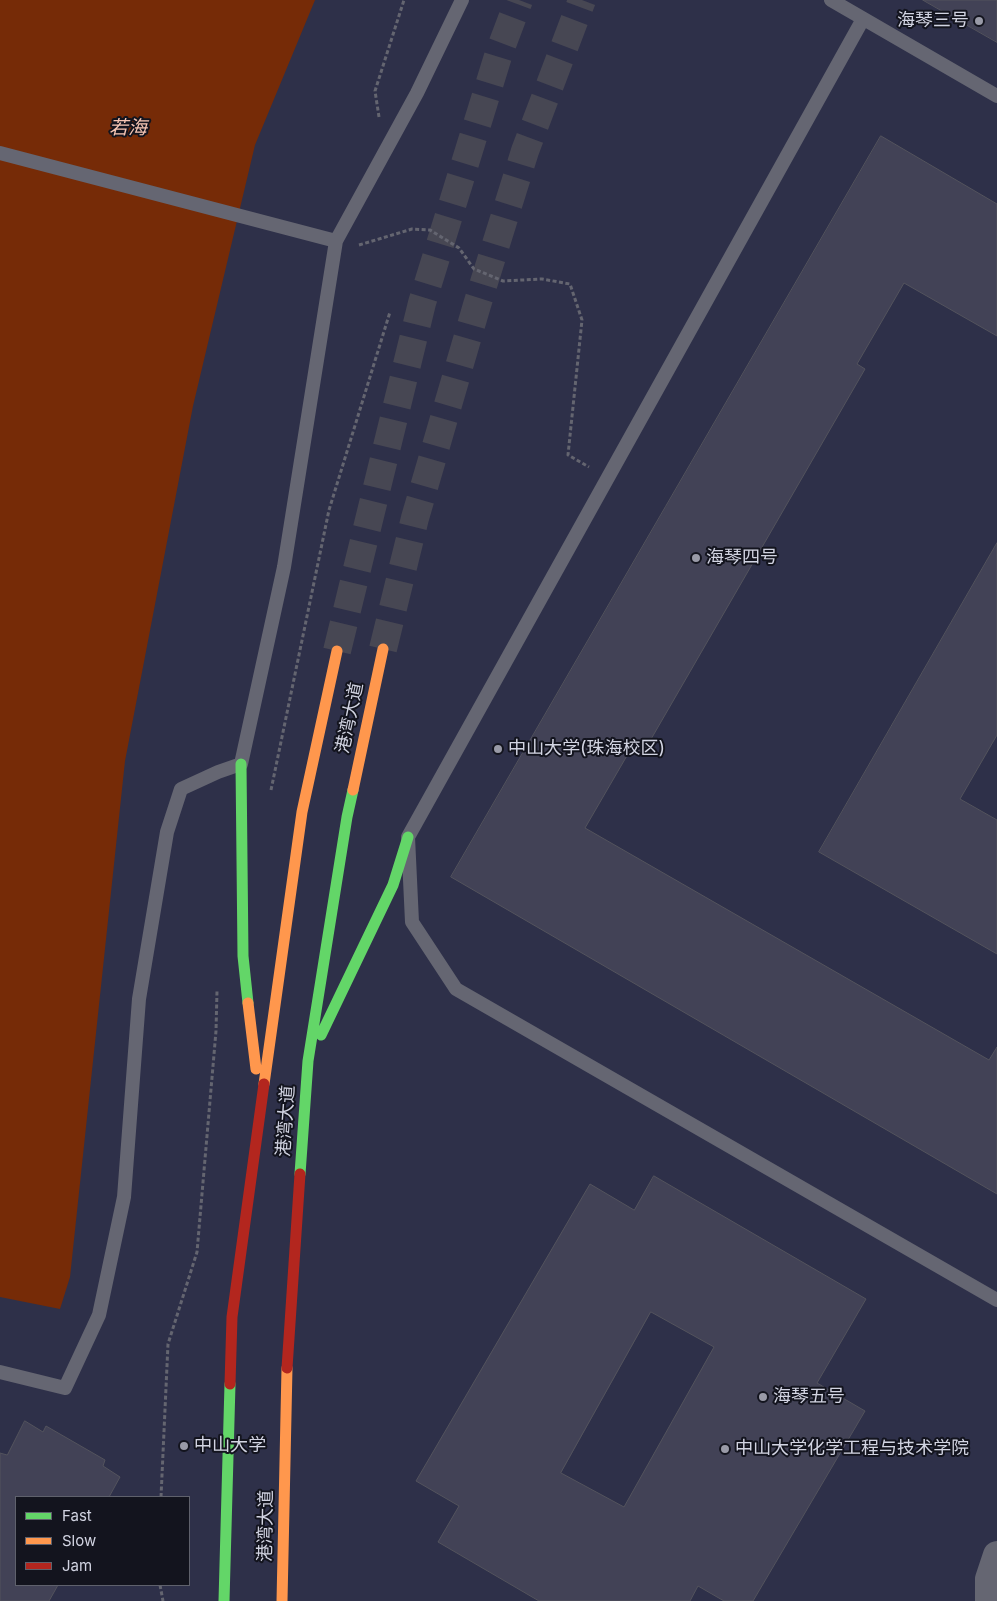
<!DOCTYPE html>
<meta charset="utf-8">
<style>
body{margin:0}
#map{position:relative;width:997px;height:1601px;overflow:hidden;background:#2e2e3a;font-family:Inter,sans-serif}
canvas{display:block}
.legend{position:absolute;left:15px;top:1496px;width:175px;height:90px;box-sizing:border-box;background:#13141e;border:1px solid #5f616c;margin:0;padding:6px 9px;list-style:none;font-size:15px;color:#d2d4e2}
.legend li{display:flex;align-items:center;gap:10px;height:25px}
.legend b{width:25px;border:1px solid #5f616c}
</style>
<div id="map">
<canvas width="997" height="1601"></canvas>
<ul class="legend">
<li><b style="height:6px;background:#63d668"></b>Fast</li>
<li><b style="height:6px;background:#ff974d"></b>Slow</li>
<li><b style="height:6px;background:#b3261e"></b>Jam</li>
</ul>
</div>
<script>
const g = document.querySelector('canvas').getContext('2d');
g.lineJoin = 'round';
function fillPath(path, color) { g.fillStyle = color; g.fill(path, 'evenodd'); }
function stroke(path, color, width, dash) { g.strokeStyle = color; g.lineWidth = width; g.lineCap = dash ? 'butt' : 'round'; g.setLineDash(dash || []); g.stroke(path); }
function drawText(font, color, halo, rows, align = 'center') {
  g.font = font + ' Inter,"Noto Sans SC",sans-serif'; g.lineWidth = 4; g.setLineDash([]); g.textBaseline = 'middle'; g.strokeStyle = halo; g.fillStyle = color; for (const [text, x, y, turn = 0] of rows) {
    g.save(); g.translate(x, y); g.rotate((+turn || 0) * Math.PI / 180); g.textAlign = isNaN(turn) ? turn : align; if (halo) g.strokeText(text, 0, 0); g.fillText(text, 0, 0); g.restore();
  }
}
fillPath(new Path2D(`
 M 0,0 L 997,0 L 997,1601 L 0,1601 ZM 16,1497 L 189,1497 L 189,1585 L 16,1585 Z`), '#2e3049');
fillPath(new Path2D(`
 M 0,0 L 315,0 L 255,145 L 193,406 L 125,761 L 70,1277 L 60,1309 L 0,1297 Z`), '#762b07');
const building = new Path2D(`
 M 923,0 L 997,0 L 997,42 Z
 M 881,136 L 997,204 L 997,336 L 904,283 L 857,364 L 865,369 L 643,753 L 632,747 L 585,828 L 989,1060 L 997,1047 L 997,1194 L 451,877 Z
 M 997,543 L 997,735 L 960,799 L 997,820 L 997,954 L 819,852 Z
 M 654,1176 L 866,1299 L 817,1383 L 865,1411 L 753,1601 L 724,1601 L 698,1586 L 690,1601 L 539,1601 L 438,1542 L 459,1506 L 416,1481 L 590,1184 L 634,1210 ZM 651,1312 L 714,1347 L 624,1507 L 561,1473 Z
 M 25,1421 L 43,1432 L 46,1426 L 105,1460 L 103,1466 L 120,1477 L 109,1497 L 16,1497 L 16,1585 L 58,1585 L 49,1601 L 0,1601 L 0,1453 L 7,1455 Z`);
fillPath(building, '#424256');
stroke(building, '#53535d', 1);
stroke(new Path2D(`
 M 383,649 L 415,518 L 477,305 L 525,151 L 582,0
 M 337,651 L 422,303 L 499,53 L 519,0`), '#474753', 28, [28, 14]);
stroke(new Path2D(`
 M 379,117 L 375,91 L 404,0
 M 359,245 L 412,229 L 430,230 L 459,248 L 474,269 L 503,281 L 542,279 L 570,284 L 582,320 L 568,455 L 589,467
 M 271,790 L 329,510 L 390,312
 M 161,1497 L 168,1344 L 197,1252 L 216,1031 L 217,991
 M 160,1585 L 163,1601`), '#646570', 3, [4, 2.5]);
stroke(new Path2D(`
 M 831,0 L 997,96
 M 863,19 L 408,837 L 412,922 L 456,989 L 997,1300
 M 0,153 L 336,241
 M 0,1372 L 65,1388 L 99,1315 L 124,1197 L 139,999 L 167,832 L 181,789 L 218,772 L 241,764 L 284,567 L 336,241 L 417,93 L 462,0`), '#656672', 14);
stroke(new Path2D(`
 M 989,1601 L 989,1579 L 997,1555`), '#656672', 28);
stroke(new Path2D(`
 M 241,764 L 243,956 L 248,1003
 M 321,1035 L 393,885 L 408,837
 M 300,1174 L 308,1061 L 347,817 L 353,790
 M 224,1601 L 230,1384`), '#63d668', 11);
stroke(new Path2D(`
 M 353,790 L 383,649
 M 248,1003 L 256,1069
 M 264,1084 L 302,812 L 337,651
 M 282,1601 L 287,1368`), '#ff974d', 11);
stroke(new Path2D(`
 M 287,1368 L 300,1174
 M 230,1384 L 232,1317 L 264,1084`), '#b3261e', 11);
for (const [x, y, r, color] of [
 [979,21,5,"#999aa7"],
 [696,558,5,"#999aa7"],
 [498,749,5,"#999aa7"],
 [763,1397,5,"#999aa7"],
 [184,1446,5,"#999aa7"],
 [725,1449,5,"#999aa7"]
]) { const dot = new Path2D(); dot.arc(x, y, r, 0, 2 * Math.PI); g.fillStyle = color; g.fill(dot); stroke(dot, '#13141e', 2); }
drawText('18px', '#d2d4e2', '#13141e', [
 ["海琴三号",969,21,"right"],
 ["海琴四号",706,558],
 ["中山大学(珠海校区)",508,749],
 ["海琴五号",773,1397],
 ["中山大学",194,1446],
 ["中山大学化学工程与技术学院",735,1449]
], 'left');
drawText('18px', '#d2d4e2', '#13141e', [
 ["港湾大道",350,718,-78],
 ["港湾大道",286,1121,-86],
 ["港湾大道",266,1526,-89]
]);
drawText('italic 19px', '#f7c6b4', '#13141e', [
 ["若海",128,128]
]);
</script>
